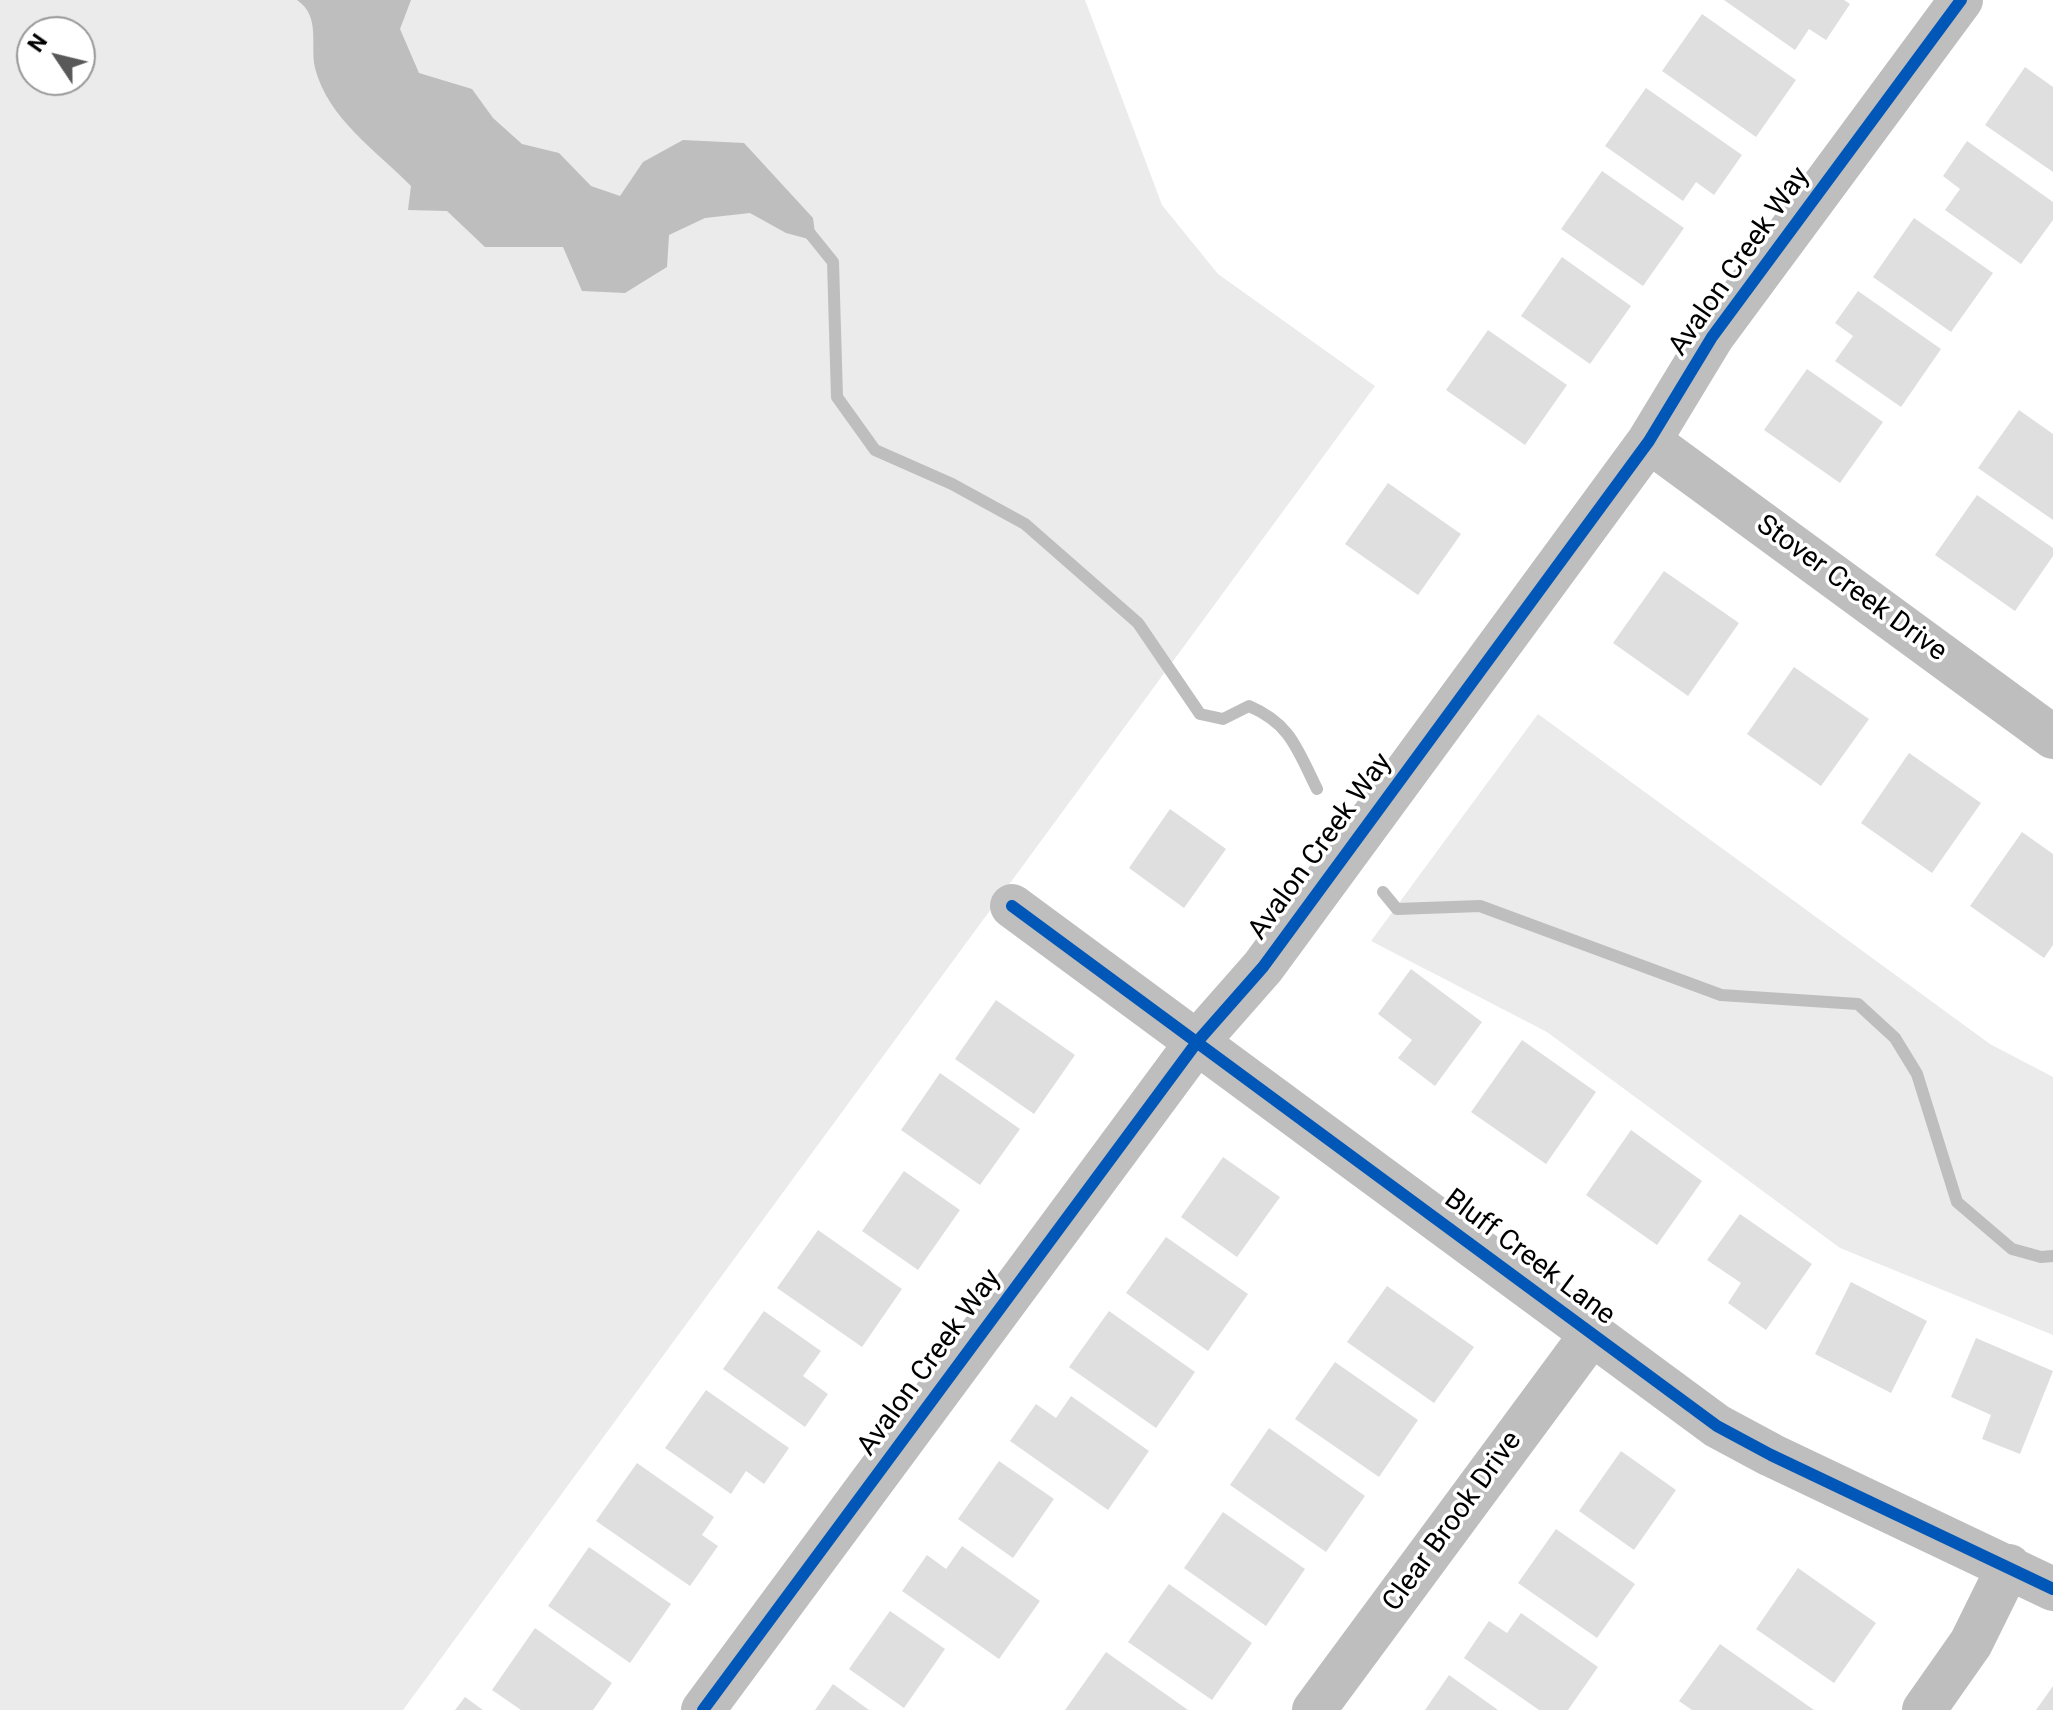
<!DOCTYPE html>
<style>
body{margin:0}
#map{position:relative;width:2053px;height:1710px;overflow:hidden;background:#fff;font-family:Roboto,sans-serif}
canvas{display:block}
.north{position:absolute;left:16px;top:16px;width:80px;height:80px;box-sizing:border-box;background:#fff;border:2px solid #999;border-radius:50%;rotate:305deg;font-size:22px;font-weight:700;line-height:32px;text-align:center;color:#000}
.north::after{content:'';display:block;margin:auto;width:28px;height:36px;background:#595959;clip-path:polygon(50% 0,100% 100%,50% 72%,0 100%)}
</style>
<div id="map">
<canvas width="2053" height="1710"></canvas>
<div class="north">N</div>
</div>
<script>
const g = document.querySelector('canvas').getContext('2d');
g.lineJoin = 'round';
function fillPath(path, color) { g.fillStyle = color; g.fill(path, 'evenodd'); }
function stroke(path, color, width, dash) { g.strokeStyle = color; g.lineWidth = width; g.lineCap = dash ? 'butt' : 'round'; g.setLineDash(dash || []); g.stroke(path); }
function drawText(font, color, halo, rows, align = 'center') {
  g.font = font + ' Roboto,sans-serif'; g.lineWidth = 7; g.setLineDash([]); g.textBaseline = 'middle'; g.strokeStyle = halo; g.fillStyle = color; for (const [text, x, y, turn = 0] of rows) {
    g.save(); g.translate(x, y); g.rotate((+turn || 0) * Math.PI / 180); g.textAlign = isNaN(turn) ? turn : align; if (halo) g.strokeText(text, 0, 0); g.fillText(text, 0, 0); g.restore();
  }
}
fillPath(new Path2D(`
 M 0,0 L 1085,0 L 1162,205 L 1218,274 L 1375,386 L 403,1710 L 0,1710 ZM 32,32 L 80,32 L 80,80 L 32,80 Z
 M 1538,714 L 1990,1044 L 2053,1077 L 2053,1335 L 1840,1248 L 1547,1032 L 1371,941 Z`), '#ebebeb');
fillPath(new Path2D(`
 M 297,0 L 411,0 L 400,29 L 419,73 L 472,89 L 493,118 L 522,144 L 559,153 L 591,186 L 620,196 L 643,162 L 683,140 L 744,143 L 813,218 L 816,241 L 786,233 L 750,213 L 705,218 L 669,235 L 667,267 L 625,293 L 582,291 L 563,247 L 485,247 L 447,211 L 408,210 L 411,186 C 377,151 328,119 315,68 C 310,45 321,16 297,0 Z`), '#bebebe');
stroke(new Path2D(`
 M 808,231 L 833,262 L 837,397 L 875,450 L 952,484 L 1025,524 L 1138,623 L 1200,714 L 1223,719 L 1249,706 C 1291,724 1297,749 1317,789
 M 1383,892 L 1397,909 L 1480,906 L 1721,995 L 1858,1004 L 1895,1038 L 1917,1074 L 1957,1202 L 2012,1249 L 2041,1257 L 2053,1256`), '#bebebe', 12);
fillPath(new Path2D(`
 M 1724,0 L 1844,0 L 1850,4 L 1826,40 L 1809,29 L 1795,50 Z
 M 1702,14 L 1796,80 L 1756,137 L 1662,71 Z
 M 2025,67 L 2053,87 L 2053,172 L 1985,125 Z
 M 1646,88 L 1742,155 L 1714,195 L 1696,182 L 1683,201 L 1605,146 Z
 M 1967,141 L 2053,202 L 2053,220 L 2021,264 L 1945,210 L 1960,189 L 1943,176 Z
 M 1602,171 L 1684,228 L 1643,286 L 1561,229 Z
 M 1914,218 L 1993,273 L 1951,332 L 1873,277 Z
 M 1562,257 L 1631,306 L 1590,364 L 1521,316 Z
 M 1858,291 L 1941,349 L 1901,407 L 1835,361 L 1853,336 L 1835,323 Z
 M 1488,330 L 1567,385 L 1525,445 L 1446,390 Z
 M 1807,369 L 1883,422 L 1840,483 L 1764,430 Z
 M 2019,410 L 2053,434 L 2053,520 L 1978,468 Z
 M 1388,483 L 1461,534 L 1418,595 L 1345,544 Z
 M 1977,495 L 2053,548 L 2053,556 L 2015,611 L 1935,555 Z
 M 1664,571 L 1739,623 L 1688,696 L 1613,643 Z
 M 1794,667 L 1869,719 L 1821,786 L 1747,734 Z
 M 1909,753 L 1981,803 L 1932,873 L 1861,823 Z
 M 1170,809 L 1226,849 L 1184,908 L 1129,868 Z
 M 2022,832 L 2053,854 L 2053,945 L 2044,958 L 1970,906 Z
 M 1411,969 L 1482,1022 L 1435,1086 L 1398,1058 L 1412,1040 L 1378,1014 Z
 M 996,1000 L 1075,1055 L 1034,1114 L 955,1059 Z
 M 1522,1040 L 1596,1092 L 1546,1164 L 1471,1112 Z
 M 940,1073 L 1020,1129 L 980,1185 L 901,1130 Z
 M 1631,1130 L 1702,1181 L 1657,1245 L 1586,1195 Z
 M 1223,1157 L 1280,1197 L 1237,1257 L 1181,1217 Z
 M 904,1171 L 960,1210 L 918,1270 L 862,1231 Z
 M 1740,1214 L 1812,1264 L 1766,1330 L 1728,1303 L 1741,1283 L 1707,1260 Z
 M 818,1230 L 902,1289 L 862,1347 L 777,1288 Z
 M 1166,1237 L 1248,1294 L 1208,1351 L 1126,1293 Z
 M 1851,1282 L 1927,1321 L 1891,1393 L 1815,1354 Z
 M 1387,1286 L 1474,1347 L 1434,1403 L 1347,1342 Z
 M 764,1311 L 821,1351 L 803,1376 L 828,1394 L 805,1427 L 723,1369 Z
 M 1109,1311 L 1195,1372 L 1156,1428 L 1069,1367 Z
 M 1976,1338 L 2053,1371 L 2020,1454 L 1982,1439 L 1991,1415 L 1951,1397 Z
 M 1335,1362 L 1418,1420 L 1379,1477 L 1295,1419 Z
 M 706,1390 L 789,1448 L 764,1484 L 746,1471 L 731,1494 L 665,1448 Z
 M 1071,1396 L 1149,1451 L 1108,1510 L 1010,1441 L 1036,1404 L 1056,1418 Z
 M 1269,1428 L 1365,1496 L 1326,1552 L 1230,1485 Z
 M 1621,1451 L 1676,1490 L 1634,1550 L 1579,1511 Z
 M 999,1461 L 1054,1499 L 1013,1558 L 958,1519 Z
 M 637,1463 L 714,1517 L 702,1535 L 718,1546 L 690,1586 L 596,1521 Z
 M 1223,1512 L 1305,1569 L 1266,1626 L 1184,1568 Z
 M 1556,1529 L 1635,1584 L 1597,1638 L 1518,1583 Z
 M 962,1546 L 1040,1601 L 999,1659 L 902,1591 L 927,1555 L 946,1569 Z
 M 589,1547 L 671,1604 L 630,1663 L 548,1606 Z
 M 1798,1568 L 1876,1623 L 1834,1683 L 1756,1629 Z
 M 1169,1584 L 1252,1643 L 1212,1700 L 1128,1642 Z
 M 890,1611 L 945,1649 L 904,1708 L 849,1669 Z
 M 1521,1613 L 1598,1667 L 1568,1710 L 1539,1710 L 1464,1658 L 1489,1621 L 1507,1633 Z
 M 535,1628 L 612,1683 L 593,1710 L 521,1710 L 492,1690 Z
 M 1720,1644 L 1814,1710 L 1692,1710 L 1679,1701 Z
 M 1106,1652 L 1188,1710 L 1065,1710 Z
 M 1449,1675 L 1498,1710 L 1425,1710 Z
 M 833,1684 L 869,1710 L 815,1710 Z
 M 2053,1686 L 2053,1710 L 2036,1710 Z
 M 465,1697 L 483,1710 L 455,1710 Z`), '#dfdfdf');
stroke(new Path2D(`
 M 1649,441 L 2053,737
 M 1012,906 L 1717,1426 L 1771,1455 L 2053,1589
 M 703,1710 L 1197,1042 L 1263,967 L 1649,441 L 1712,337 L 1961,0
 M 1314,1710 L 1591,1335
 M 1924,1710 L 1971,1643 L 2009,1566`), '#bebebe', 44);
stroke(new Path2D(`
 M 1012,906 L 1717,1426 L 1771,1455 L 2053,1589
 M 703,1710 L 1197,1042 L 1263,967 L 1649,441 L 1712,337 L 1961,0`), '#0057b8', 12);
drawText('28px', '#000', '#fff', [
 ["Avalon Creek Way",1740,262,-55],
 ["Stover Creek Drive",1851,589,36],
 ["Avalon Creek Way",1321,847,-54],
 ["Bluff Creek Lane",1529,1258,37],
 ["Avalon Creek Way",930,1363,-54],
 ["Clear Brook Drive",1453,1522,-54]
]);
</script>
